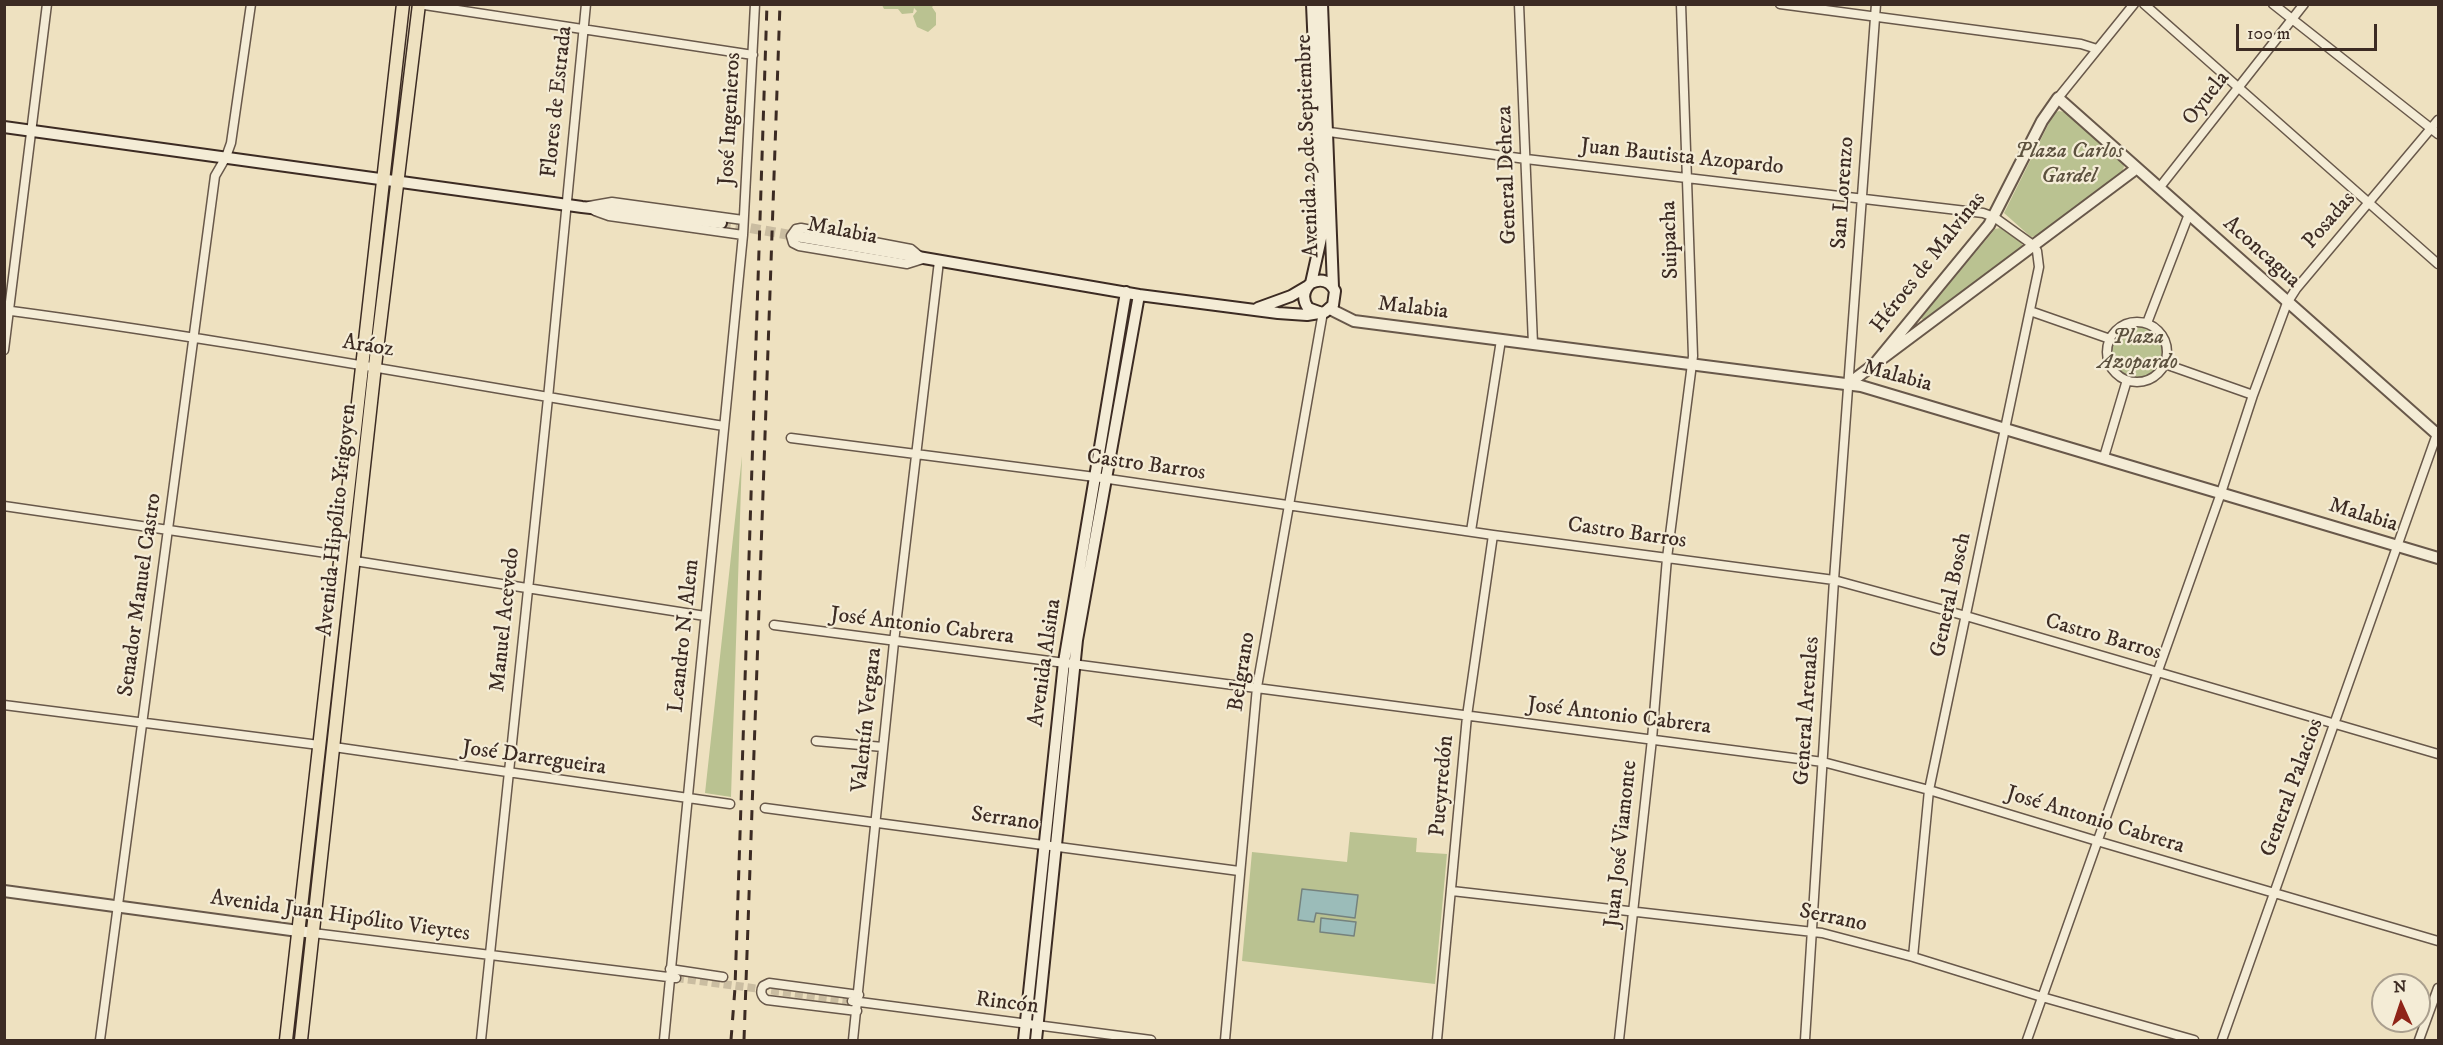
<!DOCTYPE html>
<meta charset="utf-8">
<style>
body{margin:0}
#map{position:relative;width:2443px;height:1045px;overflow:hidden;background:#eee1c0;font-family:"IM FELL DW Pica",serif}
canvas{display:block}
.frame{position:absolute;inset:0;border:6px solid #3c2b23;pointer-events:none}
.north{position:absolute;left:2371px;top:973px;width:60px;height:60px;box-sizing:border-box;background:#f4ecd6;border:2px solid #aa9f8e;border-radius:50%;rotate:357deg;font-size:16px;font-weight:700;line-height:24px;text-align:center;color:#3c2b23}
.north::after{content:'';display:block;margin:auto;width:21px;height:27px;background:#8f2418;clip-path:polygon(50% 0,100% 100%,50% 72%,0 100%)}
.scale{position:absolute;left:2236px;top:24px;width:141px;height:27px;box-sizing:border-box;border:3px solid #3c2b23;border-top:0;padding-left:8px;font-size:18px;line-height:21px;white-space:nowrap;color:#3c2b23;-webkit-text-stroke:4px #f4ecd6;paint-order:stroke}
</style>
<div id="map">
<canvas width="2443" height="1045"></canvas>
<div class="frame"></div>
<div class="north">N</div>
<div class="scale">100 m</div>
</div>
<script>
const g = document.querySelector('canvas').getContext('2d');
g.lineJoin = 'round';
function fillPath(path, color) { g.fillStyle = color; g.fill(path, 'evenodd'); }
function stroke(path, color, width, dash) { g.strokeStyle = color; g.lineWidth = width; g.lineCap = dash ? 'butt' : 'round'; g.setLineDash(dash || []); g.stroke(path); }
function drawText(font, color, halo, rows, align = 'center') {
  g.font = font + ' "IM FELL DW Pica",serif'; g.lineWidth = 4.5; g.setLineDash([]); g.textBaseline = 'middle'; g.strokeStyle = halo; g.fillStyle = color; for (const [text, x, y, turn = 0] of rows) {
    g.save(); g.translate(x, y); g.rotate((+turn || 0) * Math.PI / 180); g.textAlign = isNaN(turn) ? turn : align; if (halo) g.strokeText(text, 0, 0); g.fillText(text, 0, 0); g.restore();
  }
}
fillPath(new Path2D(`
 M 882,5 L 934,5 L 932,7 L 936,13 L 936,25 L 928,32 L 917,27 L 913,16 L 917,11 L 914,8 L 913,13 L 902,14 L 898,9 L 884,9 Z
 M 2059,111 L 2065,112 L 2123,163 L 2124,167 L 2122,172 L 2036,236 L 2031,237 L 2004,213 L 2054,113 Z
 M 2000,228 L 2021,242 L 2023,247 L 1923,320 L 1921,318 L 1995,229 Z
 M2111 351a27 27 0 1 1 54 0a27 27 0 1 1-54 0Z
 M 742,456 L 731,797 L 705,793 Z
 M 1350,832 L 1417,838 L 1416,852 L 1447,854 L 1435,984 L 1242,961 L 1252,852 L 1347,862 Z`), '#bac291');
const water = new Path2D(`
 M 1302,889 L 1358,895 L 1355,918 L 1316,913 L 1314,922 L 1298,920 Z
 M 1321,918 L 1356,922 L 1354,936 L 1320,932 Z`);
fillPath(water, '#9bbcb9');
stroke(water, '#75827d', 1.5);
stroke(new Path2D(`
 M 676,978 L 852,1001`), '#cabda1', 8, [8, 4]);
stroke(new Path2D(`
 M 721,223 L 796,236`), '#cabda1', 10, [10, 5]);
const minor = new Path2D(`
 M 418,4 L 753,55
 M 1519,4 L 1533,344
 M 1780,4 L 2081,44 L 2097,49
 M 2144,4 L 2438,264
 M 2273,4 L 2438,134
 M 2058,98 L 2134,4
 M 1322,131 L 1526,159 L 1983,213 L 1994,217 L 2033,245 L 2037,251 L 2039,267 L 1929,790 L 1913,957
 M 2160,187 L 2304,4
 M 589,206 L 612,202 L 743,220
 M 595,211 L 609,216 L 743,235
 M 801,228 L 911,249 L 923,259 L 907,264 L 799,246 L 793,243 L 791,236 L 796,229 Z
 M 4,310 C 245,342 484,388 724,426
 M 2030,311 L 2110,339
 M2107 352a30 30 0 1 1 60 0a30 30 0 1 1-60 0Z
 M 2147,323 L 2189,214
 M 4,350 L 47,4
 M 2165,364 L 2253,395
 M 791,438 L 1095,477 L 1493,535 L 1834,580 L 1966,616 L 2438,754
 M 2104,457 L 2127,380
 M 4,506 L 340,555
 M 1471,531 L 1501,340
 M 355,561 L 705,616
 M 774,625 L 1823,762 L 1929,790 L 2097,841 L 2438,941
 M 4,705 L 319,745
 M 816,741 L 883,747
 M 334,747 L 730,804
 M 765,808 L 1239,871
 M 1452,891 L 1822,933 L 1913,957 L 2042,997 L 2194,1040
 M 313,933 L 676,978
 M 670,969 L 723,977
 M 852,1001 L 1151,1040
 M 857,1011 L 767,1000 C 761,997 760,991 763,986 L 769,983 L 859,995
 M 100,1040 L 215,176 L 226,157 L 231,143 L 251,4
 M 481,1040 L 548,398 L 586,4
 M 664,1040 L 743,235 L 755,4
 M 853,1040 L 894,642 L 939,261
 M 1225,1040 L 1257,687 L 1323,312
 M 1437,1040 L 1467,716 L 1493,535
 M 1619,1040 L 1652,739 L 1667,558 L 1693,356 L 1681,4
 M 1805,1040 L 1834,580 L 1876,4
 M 2027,1040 L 2221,493 L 2253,395 L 2287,303 L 2296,289 L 2438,120
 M 2222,1040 L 2438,431
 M 2419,1040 L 2438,988`);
const tertiary = new Path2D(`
 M 1330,309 L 1354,321 L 1861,386 L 2438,558
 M 1873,366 L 1989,225 L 2042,121 L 2058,98 L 2438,435
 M 1848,384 L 2137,168
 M 4,891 L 313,933`);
const secondary = new Path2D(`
 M 1322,4 L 1333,287
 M 4,127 L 582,207 L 721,223
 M 796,236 L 1139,295 L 1278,313 L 1307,315 L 1325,312 L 1333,305 L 1335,291 C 1330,281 1322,278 1311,283 C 1303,290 1302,299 1308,308 L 1319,312
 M 1311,283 L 1322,234 L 1312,4
 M 1258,308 L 1291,296 L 1308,286
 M 1024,1040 L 1064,662 L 1126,292
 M 1036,1040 L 1077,640 L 1139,295`);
const primary = new Path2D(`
 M 286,1040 L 403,4
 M 301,1040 L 375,366 L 419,4`);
stroke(minor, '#68584a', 11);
stroke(tertiary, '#68584a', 14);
stroke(secondary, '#3c2b23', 14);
stroke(primary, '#3c2b23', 15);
stroke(minor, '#f4ecd6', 8);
stroke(tertiary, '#f4ecd6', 10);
stroke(secondary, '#f4ecd6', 10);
stroke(primary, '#eee1c0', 12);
stroke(new Path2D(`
 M 731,1040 L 735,988 L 767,4
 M 744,1040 L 780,4`), '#3c2b23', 3, [10, 10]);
drawText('22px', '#3c2b23', '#f4ecd6', [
 ["Oyuela",2207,99,-52],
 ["Flores de Estrada",558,102,-84],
 ["José Ingenieros",731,119,-87],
 ["Avenida 29 de Septiembre",1309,146,-92],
 ["Juan Bautista Azopardo",1682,158,6],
 ["General Deheza",1508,175,-92],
 ["San Lorenzo",1844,193,-86],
 ["Posadas",2330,221,-49],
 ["Malabia",842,232,11],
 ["Suipacha",1671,240,-92],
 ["Aconcagua",2261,253,42],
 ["Héroes de Malvinas",1929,263,-52],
 ["Malabia",1413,309,7],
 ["Aráoz",368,347,9],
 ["Malabia",1897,377,15],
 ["Castro Barros",1146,466,8],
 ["Malabia",2363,516,17],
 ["Avenida Hipólito Yrigoyen",338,520,-84],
 ["Castro Barros",1627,534,8],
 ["Senador Manuel Castro",141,595,-82],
 ["General Bosch",1952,595,-78],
 ["Manuel Acevedo",506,620,-84],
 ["José Antonio Cabrera",922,627,7],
 ["Leandro N. Alem",685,636,-84],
 ["Castro Barros",2103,638,16],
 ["Avenida Alsina",1046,663,-82],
 ["Belgrano",1243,672,-81],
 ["General Arenales",1808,711,-86],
 ["José Antonio Cabrera",1619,717,7],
 ["Valentín Vergara",868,720,-84],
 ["José Darregueira",534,759,8],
 ["Pueyrredón",1443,786,-85],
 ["General Palacios",2293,788,-70],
 ["Serrano",1005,820,8],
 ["José Antonio Cabrera",2095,821,17],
 ["Juan José Viamonte",1622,844,-84],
 ["Avenida Juan Hipólito Vieytes",340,917,8],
 ["Serrano",1833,919,12],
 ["Rincón",1007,1004,7]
]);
drawText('italic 22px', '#5c513e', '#f4ecd6', [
 ["Plaza Carlos",2069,152],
 ["Gardel",2069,177],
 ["Plaza",2138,338],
 ["Azopardo",2138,363]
]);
</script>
